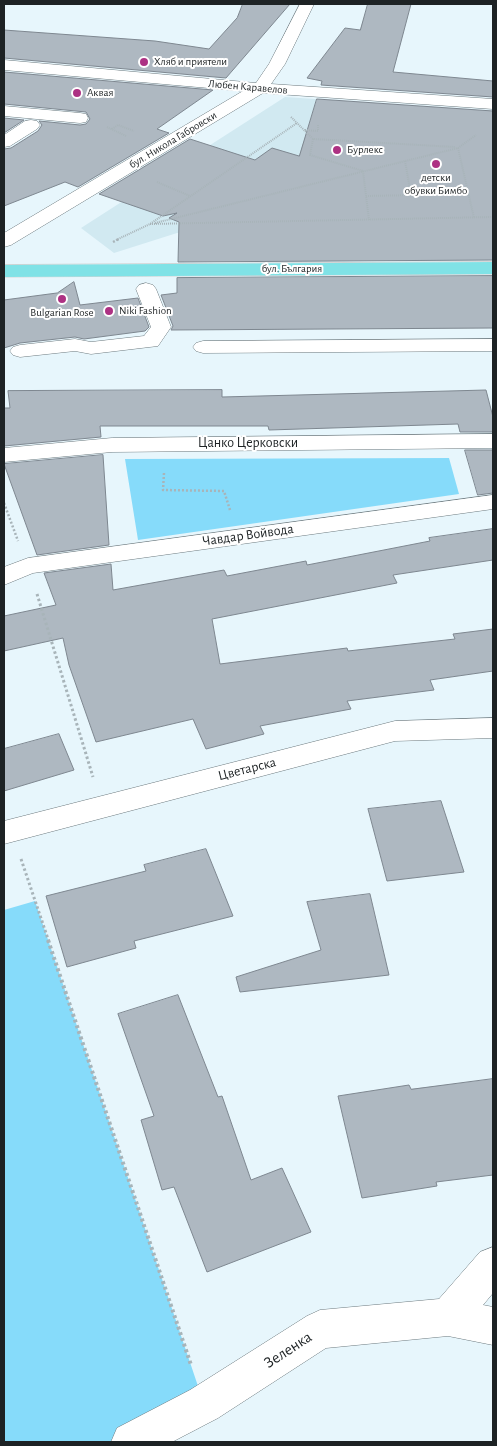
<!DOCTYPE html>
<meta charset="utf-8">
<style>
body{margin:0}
#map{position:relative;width:497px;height:1446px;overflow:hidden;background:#e7f6fc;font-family:"Alegreya Sans",sans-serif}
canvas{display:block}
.frame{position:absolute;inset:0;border:5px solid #1d2224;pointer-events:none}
</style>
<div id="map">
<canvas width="497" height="1446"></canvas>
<div class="frame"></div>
</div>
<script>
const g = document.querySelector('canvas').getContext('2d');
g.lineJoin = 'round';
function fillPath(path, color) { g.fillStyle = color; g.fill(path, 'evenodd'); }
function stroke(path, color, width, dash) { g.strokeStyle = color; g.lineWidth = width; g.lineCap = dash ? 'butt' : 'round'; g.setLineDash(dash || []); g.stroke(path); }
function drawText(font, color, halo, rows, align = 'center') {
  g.font = font + ' "Alegreya Sans",sans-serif'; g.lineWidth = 4; g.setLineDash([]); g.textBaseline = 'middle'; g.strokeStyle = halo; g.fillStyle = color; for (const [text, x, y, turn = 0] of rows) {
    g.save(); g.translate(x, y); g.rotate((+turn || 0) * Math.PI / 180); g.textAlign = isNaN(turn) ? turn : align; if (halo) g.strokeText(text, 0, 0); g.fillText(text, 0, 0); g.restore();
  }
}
fillPath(new Path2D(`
 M 285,97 L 493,111 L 493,226 L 177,233 L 114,253 L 81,228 Z`), '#d1e9f1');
fillPath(new Path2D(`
 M 449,458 L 459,494 L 138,540 L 125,459 Z
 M 35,901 L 204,1404 L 131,1442 L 4,1442 L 4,910 Z`), '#86dbfa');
const building = new Path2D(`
 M 243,4 L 290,4 L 226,78 L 4,58 L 4,30 L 155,41 L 209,49 L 237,18 Z
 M 368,4 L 411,4 L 393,72 L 493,81 L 493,97 L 321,85 L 322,81 L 307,78 L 345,28 L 360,30 Z
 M 4,72 L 213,90 L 157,129 L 169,133 L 78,187 L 65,182 L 4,206 L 4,149 L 11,148 L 38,131 L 42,125 L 39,121 L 80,125 L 86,124 L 90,119 L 86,112 L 4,104 Z
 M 317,99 L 493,111 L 493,260 L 178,262 L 179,222 L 169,218 L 177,213 L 163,216 L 99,194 L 190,139 L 255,160 L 272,148 L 299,156 Z
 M 4,118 L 24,120 L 4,133 Z
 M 493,276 L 493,328 L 171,330 L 173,326 L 161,295 L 177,293 L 177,278 Z
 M 74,282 L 80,305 L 138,298 L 149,327 L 145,331 L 84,339 L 75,337 L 20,343 L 4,348 L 4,300 L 57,293 Z
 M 222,390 L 222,397 L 486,390 L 493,417 L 493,432 L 460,432 L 458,424 L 269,430 L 268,426 L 100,426 L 101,437 L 4,446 L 4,408 L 10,408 L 8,391 Z
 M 465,450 L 493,450 L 493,493 L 478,495 Z
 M 103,455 L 109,545 L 37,555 L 4,464 Z
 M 493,529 L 493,560 L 393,575 L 397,583 L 212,619 L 220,664 L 347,648 L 348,651 L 455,639 L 453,634 L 493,629 L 493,671 L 430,680 L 434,690 L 347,701 L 351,709 L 260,726 L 264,734 L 206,749 L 193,719 L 96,742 L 69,665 L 63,638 L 4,651 L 4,616 L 56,605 L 44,573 L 111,564 L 113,590 L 224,570 L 227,576 L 306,561 L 307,565 L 430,541 L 429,538 Z
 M 59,734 L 74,770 L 4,791 L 4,749 Z
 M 441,801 L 464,872 L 387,881 L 368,809 Z
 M 206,849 L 233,916 L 134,941 L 136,948 L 67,967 L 46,896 L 146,871 L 144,865 Z
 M 370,894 L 389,975 L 240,992 L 236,977 L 321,950 L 307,902 Z
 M 178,995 L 218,1097 L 222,1096 L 251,1180 L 282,1168 L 311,1232 L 207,1272 L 174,1187 L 162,1190 L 141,1120 L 154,1116 L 118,1014 Z
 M 493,1079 L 493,1175 L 436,1182 L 437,1186 L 362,1198 L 338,1096 L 409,1085 L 411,1089 Z`);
fillPath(building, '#aeb8c1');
stroke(building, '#7e8790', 1);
const minor = new Path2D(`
 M 300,4 L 314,4 L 285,64 L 271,84 L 493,99 L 493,109 L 263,93 L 11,245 L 4,247 L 4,233 L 243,91 L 4,70 L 4,60 L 256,83 L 269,64 Z
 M 4,106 L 80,113 L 86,114 L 88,118 L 86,122 L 80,123 L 4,116 Z
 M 31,120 L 37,121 L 40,125 L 37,129 L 10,146 L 4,147 L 4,135 L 25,121 Z
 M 146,283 L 153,285 L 156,289 L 171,327 L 158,346 L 91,354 L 75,351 L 20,357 L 13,355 L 10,351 L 13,347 L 20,345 L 75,339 L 91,342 L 144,336 L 151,327 L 136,289 L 139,285 Z
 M 493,339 L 493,351 L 203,353 L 196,351 L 193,347 L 196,343 L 203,341 Z
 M 493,434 L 493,448 L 112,452 L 4,462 L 4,448 L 112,438 Z
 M 493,495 L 493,509 L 33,573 L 4,585 L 4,567 L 28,558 Z
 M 493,718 L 493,738 L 395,741 L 4,844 L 4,821 L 395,721 Z
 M 493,1247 L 493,1293 L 483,1305 L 493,1307 L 493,1345 L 448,1336 L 326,1348 L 218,1418 L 172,1442 L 111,1442 L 117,1428 L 190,1390 L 307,1316 L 320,1310 L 439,1299 L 480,1252 Z`);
const major = new Path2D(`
 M 493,262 L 493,274 L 4,277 L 4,265 Z`);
stroke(minor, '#6d7a7f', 1);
stroke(major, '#d2d3d3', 1);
stroke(new Path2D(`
 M 291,117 L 313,139 L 455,147
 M 107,127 L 126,136
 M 112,129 L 118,125 L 134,131
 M 305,130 L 318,131 L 318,125
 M 313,139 L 310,155 L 363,171 L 369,220
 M 458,148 L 474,218
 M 405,161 L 411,195
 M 157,182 L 190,196
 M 366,196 L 469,194
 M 155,223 L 458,148 L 476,135
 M 150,224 L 493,217
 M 116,240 L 150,224 L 297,123`), '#a8b4b9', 2, [1, 1]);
stroke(new Path2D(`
 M 113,242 L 119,239
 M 164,473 L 163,490 L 224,491 L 230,510
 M 4,503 L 18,541`), '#a8b4b9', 2.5, [2, 2]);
stroke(new Path2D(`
 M 37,594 L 93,777
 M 21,859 L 49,942`), '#a8b4b9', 3, [2.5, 2.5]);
stroke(new Path2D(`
 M 48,940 L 191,1365`), '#a8b4b9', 4, [3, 3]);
fillPath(minor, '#fff');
fillPath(major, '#80e2e6');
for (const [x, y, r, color] of [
 [144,62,5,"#ad3183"],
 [77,93,5,"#ad3183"],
 [337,150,5,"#ad3183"],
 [436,164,5,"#ad3183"],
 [62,299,5,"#ad3183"],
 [109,311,5,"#ad3183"]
]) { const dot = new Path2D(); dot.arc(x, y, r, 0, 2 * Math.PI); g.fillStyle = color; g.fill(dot); stroke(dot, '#fff', 2); }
drawText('11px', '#1d2224', '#fff', [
 ["Хляб и приятели",154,62],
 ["Аквая",87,93],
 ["Бурлекс",347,150],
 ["детски",436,178,"center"],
 ["обувки Бимбо",436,191,"center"],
 ["Niki Fashion",119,311],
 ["Bulgarian Rose",62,313,"center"]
], 'left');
drawText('11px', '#1d2224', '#fff', [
 ["Любен Каравелов",248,87,5],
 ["бул. Никола Габровски",173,140,-31],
 ["бул. България",292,269]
]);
drawText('14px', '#1d2224', '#fff', [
 ["Цанко Церковски",248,443],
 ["Чавдар Войвода",248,535,-8],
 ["Цветарска",247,769,-14]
]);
drawText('16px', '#1d2224', '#fff', [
 ["Зеленка",288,1350,-33]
]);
</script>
